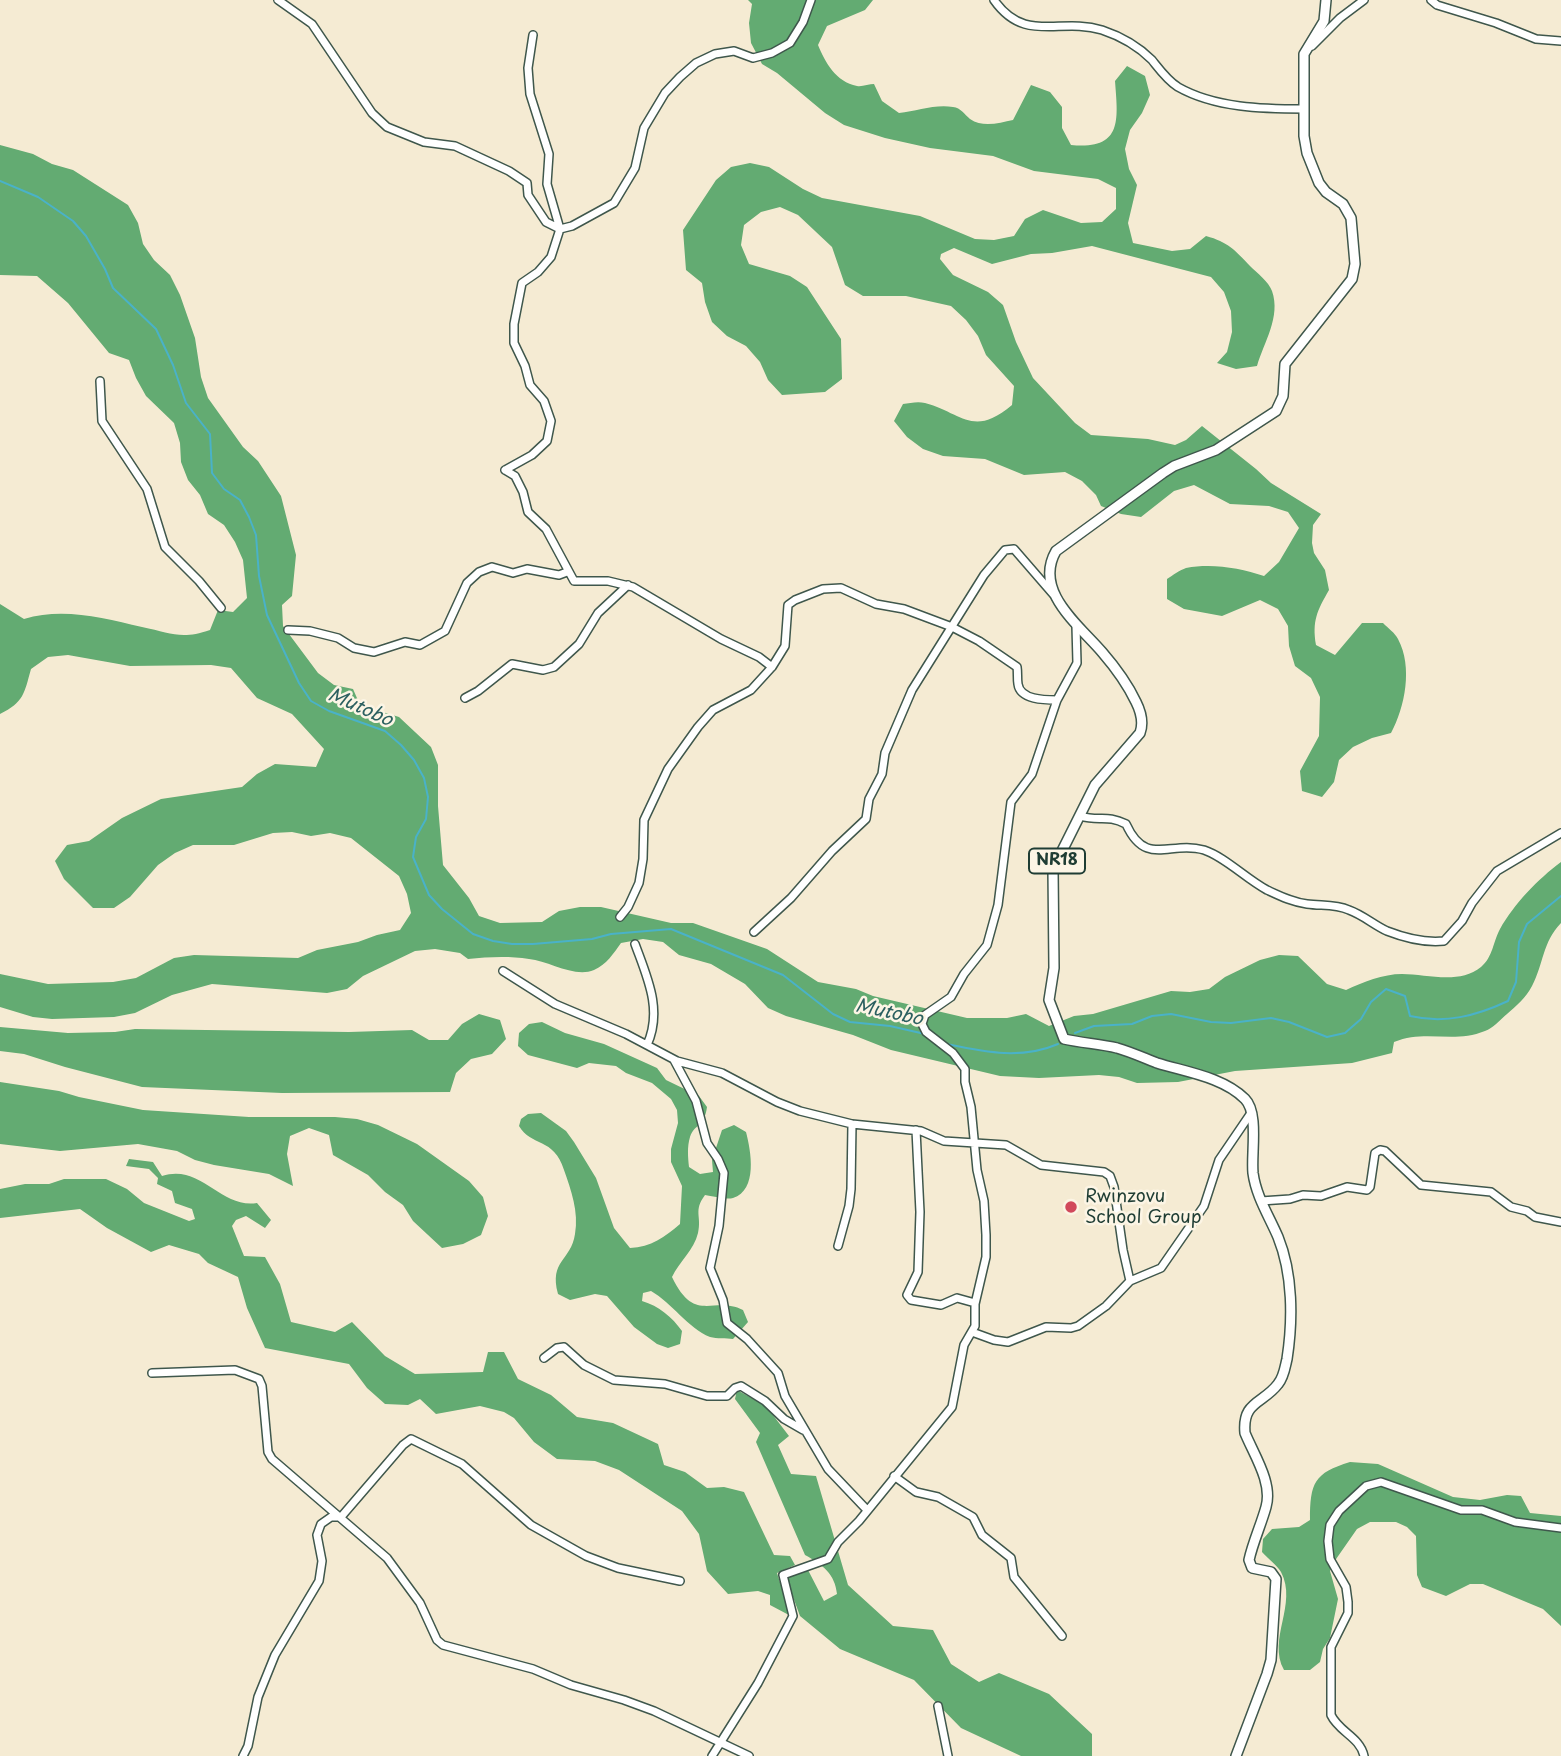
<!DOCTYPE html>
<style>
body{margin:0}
canvas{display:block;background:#f5ebd3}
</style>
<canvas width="1561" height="1756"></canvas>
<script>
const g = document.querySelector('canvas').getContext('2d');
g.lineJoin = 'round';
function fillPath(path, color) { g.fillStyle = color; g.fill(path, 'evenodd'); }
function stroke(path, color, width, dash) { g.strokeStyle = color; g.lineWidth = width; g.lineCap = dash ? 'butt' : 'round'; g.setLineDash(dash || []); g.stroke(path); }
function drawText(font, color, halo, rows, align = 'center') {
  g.font = font + ' "Playpen Sans",sans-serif'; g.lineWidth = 5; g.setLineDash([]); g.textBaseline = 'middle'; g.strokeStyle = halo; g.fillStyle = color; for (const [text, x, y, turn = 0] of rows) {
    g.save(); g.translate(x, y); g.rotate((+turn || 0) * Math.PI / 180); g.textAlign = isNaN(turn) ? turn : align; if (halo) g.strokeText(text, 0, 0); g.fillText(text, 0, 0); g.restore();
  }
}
fillPath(new Path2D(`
 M 748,0 L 873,0 L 865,10 L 827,26 L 818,45 C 825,62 836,82 857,86 C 862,87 869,84 874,84 L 882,101 L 899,113 C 917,111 935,104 953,107 C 961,108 964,114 970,119 C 983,128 999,123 1013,120 L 1031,85 L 1050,92 L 1062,107 L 1062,128 L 1071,145 C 1123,150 1118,120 1115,81 L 1127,66 L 1145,76 L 1150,95 L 1142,113 L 1130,130 L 1125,149 L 1129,169 L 1137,185 L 1128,223 L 1133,243 L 1172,251 L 1190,249 L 1206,236 C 1228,242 1235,250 1250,266 C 1257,273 1269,282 1272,291 C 1281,317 1264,342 1257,366 L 1236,369 L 1217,363 L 1227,352 L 1232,332 L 1231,311 L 1224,292 L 1211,277 L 1092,246 L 1052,253 L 1031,254 L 992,264 L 954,248 L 941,254 L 940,259 L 953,275 L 988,292 L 1003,305 L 1016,342 L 1033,378 L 1075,423 L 1091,435 L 1148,439 L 1175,445 L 1186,440 L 1202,426 L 1256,469 L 1271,483 L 1321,514 L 1313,525 L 1312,543 L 1314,553 L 1325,570 L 1329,590 C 1317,611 1312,621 1316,645 L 1335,655 L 1362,623 L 1383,623 C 1388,628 1395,633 1398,639 C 1413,667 1405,707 1391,733 L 1372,738 L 1353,747 L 1339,760 L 1334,782 L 1322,797 L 1302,791 L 1300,771 L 1319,736 L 1320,697 L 1311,678 L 1295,666 L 1289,646 L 1288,626 L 1278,609 L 1260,600 L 1222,616 L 1184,609 L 1167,599 L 1167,579 C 1173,575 1180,570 1186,568 C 1212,563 1240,568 1264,576 L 1279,562 L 1299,528 L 1288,512 L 1269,506 L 1230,504 L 1194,485 L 1174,491 L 1141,517 L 1121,514 L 1101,506 L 1096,495 L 1082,481 L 1065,472 L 1024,475 L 985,459 L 943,456 L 923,449 L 907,437 L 894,421 L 903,404 C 910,403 918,401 925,403 C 962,413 973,438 1012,405 L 1014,386 L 986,355 L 978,336 L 966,320 L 951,306 L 906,296 L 863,296 L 845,285 L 832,247 L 798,215 L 780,207 L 761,212 L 744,225 L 741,245 L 749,264 L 790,276 L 807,287 L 841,339 L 842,379 L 825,392 L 782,395 L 768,380 L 760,362 L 746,346 L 727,336 L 712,322 L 705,302 L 702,283 L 686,270 L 683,230 L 716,180 L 731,167 L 750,163 L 769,167 L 803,189 L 822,198 L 920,216 L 975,239 L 994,240 L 1014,236 L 1025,219 L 1043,210 L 1081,223 L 1102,222 L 1116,209 L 1116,188 L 1098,179 L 1034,171 L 993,156 L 930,148 L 885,138 L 844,125 L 825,113 L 777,73 L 762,64 L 751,43 L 749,23 L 752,4 Z
 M 0,145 L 33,154 L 52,164 L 73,170 L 128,205 L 138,223 L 143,244 L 154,260 L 170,275 L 180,295 L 195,338 L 201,377 L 208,398 L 243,447 L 258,461 L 281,496 L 296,555 L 292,596 L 282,605 L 283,626 L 318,673 L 334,685 L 353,689 L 360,705 L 399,717 L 431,747 L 438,765 L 438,806 L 443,865 L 469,898 L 479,916 L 500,923 L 542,922 L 559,911 L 580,907 L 601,907 L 671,923 L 693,923 L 767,949 L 818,982 L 856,989 L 873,996 L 967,1018 L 1007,1018 L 1026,1014 L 1049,1026 L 1074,1016 L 1093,1014 L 1171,991 L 1190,992 L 1209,989 L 1225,977 L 1260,960 L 1279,955 L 1298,956 L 1327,984 L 1346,990 C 1363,982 1383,974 1402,974 C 1427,974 1459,985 1481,967 C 1493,957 1493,942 1500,929 C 1514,904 1538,879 1561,862 L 1561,923 C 1542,943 1544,963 1532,986 C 1526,998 1516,1006 1507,1014 C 1500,1020 1493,1028 1485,1031 C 1453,1044 1426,1029 1394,1042 L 1392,1053 L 1352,1063 L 1235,1071 L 1178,1082 L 1137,1083 L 1119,1077 L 1099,1075 L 1039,1078 L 1000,1076 L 891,1050 L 853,1035 L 786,1016 L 768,1008 L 745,984 L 711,964 L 679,955 L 663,942 L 643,939 L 621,943 C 614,953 606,965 594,970 C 574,978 549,961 529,959 C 509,956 488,957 468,959 L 460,953 L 435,949 L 415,951 L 363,976 L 347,989 L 327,993 L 212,984 L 172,995 L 135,1013 L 114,1017 L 52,1019 L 33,1017 L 0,1007 L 0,974 L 48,984 L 113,982 L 136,978 L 174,958 L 194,955 L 298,958 L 317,950 L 358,942 L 377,935 L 400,930 L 411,913 L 407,894 L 399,876 L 351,838 L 330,833 L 311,836 L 292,832 L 273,833 L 234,845 L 193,845 L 175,853 L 158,865 L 130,897 L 114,908 L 93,908 L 64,879 L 55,861 L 67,845 L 89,841 L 122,818 L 161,799 L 242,787 L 257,774 L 275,764 L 316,767 L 324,749 L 292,714 L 257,698 L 231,668 L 211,665 L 130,666 L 68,655 L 48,657 L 31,669 C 24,694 24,702 0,714 L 0,604 L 24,619 C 63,607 103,618 142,627 C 171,633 181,640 210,630 L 218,610 L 233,612 L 247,598 L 243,560 L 235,542 L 224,525 L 208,514 L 200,495 L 188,480 L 181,462 L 180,443 L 174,423 L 146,396 L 136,378 L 129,360 L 109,353 L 68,303 L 37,276 L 0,275 Z
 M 479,1014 L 500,1020 L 506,1039 L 492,1054 L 471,1059 L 456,1073 L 450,1092 L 282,1093 L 142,1087 L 65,1067 L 24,1054 L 0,1051 L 0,1027 L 68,1033 L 115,1032 L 135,1029 L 349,1032 L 412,1030 L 429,1040 L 448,1040 L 462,1024 Z
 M 542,1022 L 565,1033 L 604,1044 L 657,1068 L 666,1080 L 699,1096 L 707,1107 C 704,1128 695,1123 690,1137 C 687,1147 688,1157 689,1167 L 700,1174 L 713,1172 L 712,1160 L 722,1130 L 734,1125 L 746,1132 C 751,1151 758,1190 733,1198 C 726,1200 713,1196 705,1195 C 693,1211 702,1216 698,1233 C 694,1250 679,1262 672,1277 C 695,1325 713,1295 743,1310 L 748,1322 L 733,1339 C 726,1338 717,1339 710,1337 C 688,1328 672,1303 651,1291 L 643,1293 L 642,1301 C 659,1306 672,1317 682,1331 L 680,1344 L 668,1348 L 657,1344 L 634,1327 L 607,1296 L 595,1294 L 570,1300 L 558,1294 C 549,1260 571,1261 575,1234 C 579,1212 571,1190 564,1170 C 554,1137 531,1147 519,1126 L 521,1119 L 528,1114 L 541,1113 L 566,1131 L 574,1142 L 596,1178 L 614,1228 L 630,1248 C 651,1247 665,1237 680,1224 L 682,1186 L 671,1162 L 671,1149 L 678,1123 L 677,1110 L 671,1099 L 652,1083 L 626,1073 L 616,1066 L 589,1063 L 577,1068 L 528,1055 L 518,1046 L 519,1033 L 529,1024 Z
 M 0,1082 L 59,1091 L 79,1097 L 143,1110 L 249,1117 L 335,1117 L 357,1119 L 378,1125 L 417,1144 L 469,1181 L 483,1197 L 488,1216 L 481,1235 L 463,1244 L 442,1248 L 413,1221 L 403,1205 L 385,1192 L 368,1175 L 333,1155 L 329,1135 L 309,1128 L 290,1136 L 287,1154 L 293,1186 L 269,1174 L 214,1165 L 195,1160 L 177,1151 L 138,1144 L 60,1151 L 0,1144 Z
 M 129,1159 L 153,1162 L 162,1176 C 201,1163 221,1209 257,1203 L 271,1220 L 265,1228 L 246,1216 L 236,1220 L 232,1226 L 244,1256 L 265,1257 L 280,1284 L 291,1322 L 335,1332 L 352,1322 L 385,1356 L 415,1374 L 483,1372 L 488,1352 L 504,1352 L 518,1379 L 551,1395 L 577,1417 L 613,1423 L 658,1444 L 664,1465 L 685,1472 L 707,1488 L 724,1487 L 744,1492 L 774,1555 L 790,1556 L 795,1565 L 777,1573 L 790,1613 L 787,1614 L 770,1605 L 770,1595 L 758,1591 L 728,1594 L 707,1571 L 699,1534 L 682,1511 L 619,1470 L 595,1461 L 557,1459 L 534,1442 L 514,1418 L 504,1412 L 480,1406 L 436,1414 L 420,1399 L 408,1405 L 385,1404 L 367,1388 L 349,1364 L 265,1348 L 247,1308 L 238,1277 L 208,1263 L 199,1254 L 169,1245 L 151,1252 L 107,1228 L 80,1209 L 0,1218 L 0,1189 L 25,1184 L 49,1184 L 64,1179 L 106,1179 L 127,1189 L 144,1203 L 189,1221 L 195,1219 L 192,1209 L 175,1203 L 172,1191 L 157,1184 L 158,1178 L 149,1169 L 126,1166 Z
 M 737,1390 L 766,1406 L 789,1436 L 778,1445 L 791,1474 L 816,1476 L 848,1585 L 893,1626 L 933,1630 L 951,1664 L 979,1682 L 999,1673 L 1049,1694 L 1092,1734 L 1092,1756 L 1021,1756 L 961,1728 L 914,1680 L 840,1649 L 800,1616 L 785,1575 L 808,1570 L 824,1601 L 837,1594 C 835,1574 823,1565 805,1555 L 756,1442 L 760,1433 L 735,1399 Z
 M 1350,1462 L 1378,1464 L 1453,1497 L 1480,1500 L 1507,1495 L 1521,1496 L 1530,1513 L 1561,1516 L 1561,1626 L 1543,1609 L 1483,1584 L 1470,1584 L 1446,1596 L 1422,1587 L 1417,1575 L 1416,1536 L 1407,1527 L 1396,1522 L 1370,1522 L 1357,1529 L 1334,1562 L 1330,1571 L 1338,1599 L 1330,1638 L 1323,1649 L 1320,1662 L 1310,1670 L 1284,1670 C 1267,1639 1298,1604 1281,1572 C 1277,1565 1268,1559 1262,1552 L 1263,1539 L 1272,1529 L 1299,1527 L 1310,1520 C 1310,1483 1314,1473 1350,1462 Z`), '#63ab72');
stroke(new Path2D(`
 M 0,181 L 38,197 L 73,221 L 86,236 L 105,269 L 113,288 L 156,329 L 173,365 L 186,403 L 210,434 L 212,473 L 224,489 L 240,500 L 249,517 L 256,535 L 259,576 L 267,615 L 299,683 L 311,701 L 329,711 L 385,731 L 401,745 L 414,760 L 424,778 L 428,797 L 426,819 L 416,837 L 413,857 L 429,895 L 442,909 L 473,934 L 493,941 L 512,944 L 533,944 L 592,939 L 611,934 L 671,929 L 783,975 L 833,1014 L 850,1022 L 890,1026 L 925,1034
 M 1075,1033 L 1094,1026 L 1132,1024 L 1152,1016 L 1171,1014 L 1211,1022 L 1231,1023 L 1271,1018 L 1289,1022 L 1327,1037 L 1345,1033 L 1361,1019 L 1371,1002 L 1386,989 L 1405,996 L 1410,1016 C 1445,1024 1476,1016 1508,1001 L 1516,982 L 1519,942 L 1527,924 L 1561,896
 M 946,1044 C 985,1052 1021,1060 1058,1044`), '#4ab2c8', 2);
const minor = new Path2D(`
 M 278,0 L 312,24 L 372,113 L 387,127 L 424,142 L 455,146 L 509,171 L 527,183 L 528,195 L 546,222 L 560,229 L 572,226 L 614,203 L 635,168 L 644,128 L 665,93 L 680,77 L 696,63 L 715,54 L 734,51 L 753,58 L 772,53 L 790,43 L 803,22 L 811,0
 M 994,0 C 1025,44 1059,17 1102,30 C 1120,36 1138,46 1152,60 C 1160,70 1167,80 1178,87 C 1215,108 1263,109 1304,109
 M 1431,0 L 1437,5 L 1496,23 L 1536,39 L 1561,41
 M 1312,46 L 1340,18 L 1364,0
 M 100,381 L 102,421 L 147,489 L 165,547 L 199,581 L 221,608
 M 505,470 L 532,455 L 547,441 L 551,421 L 544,401 L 530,385 L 525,366 L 514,343 L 514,324 L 522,283 L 538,272 L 551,257 L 560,229 L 547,184 L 549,154 L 530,94 L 528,68 L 533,35
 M 505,470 L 515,476 L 523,492 L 528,512 L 546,529 L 574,581 L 608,581 L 633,587 L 721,639 L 759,657 L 772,667
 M 288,630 L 310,631 L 338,638 L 354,648 L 374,652 L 405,642 L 420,645 L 445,631 L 467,583 L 479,572 L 492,567 L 513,573 L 527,569 L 559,575 L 567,572
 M 465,698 L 478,691 L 512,664 L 543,670 L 554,667 L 579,644 L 598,613 L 628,585
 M 1080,816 C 1100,822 1106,814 1126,824 C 1146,868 1170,840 1204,850 C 1225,857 1245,878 1267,890 C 1280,896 1292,902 1307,904 C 1322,906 1335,904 1349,910 C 1363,915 1374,925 1387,931 C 1405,938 1425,943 1444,941 L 1462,921 L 1472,903 L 1497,871 L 1561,833
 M 620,917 L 628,907 L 639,883 L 643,859 L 644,820 L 668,769 L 698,727 L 713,710 L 751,690 L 772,667 L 785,646 L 788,605 L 795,600 L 823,589 L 841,588 L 876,604 L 904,609 L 952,627 L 979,641 L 1017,667 C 1018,673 1017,678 1018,684 C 1020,700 1045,700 1057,700
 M 754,932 L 791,898 L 832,851 L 866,819 L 869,799 L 882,774 L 885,753 L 912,690 L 984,575 L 1005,550 L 1014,549 L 1053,594
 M 635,944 C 647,977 663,1010 647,1045
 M 503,971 L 555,1004 L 626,1034 L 677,1061 L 722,1073 L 777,1102 L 800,1111 L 852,1124 L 921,1131 L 944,1141 L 1006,1145 L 1041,1165 L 1104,1172 L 1110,1176 L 1114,1187 L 1123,1250 L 1130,1281
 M 674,1060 L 696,1101 L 707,1143 L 718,1159 L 724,1173 L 719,1226 L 710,1268 L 723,1300 L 727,1323 L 747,1339 L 778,1373 L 785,1396 L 828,1469 L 867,1510
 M 916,1130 L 920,1212 L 918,1272 L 907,1295 L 911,1300 L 941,1305 L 957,1298 L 975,1303
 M 1261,1201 L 1290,1199 L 1303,1195 L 1321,1196 L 1347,1187 L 1367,1190 L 1370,1187 L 1375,1153 L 1380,1150 L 1385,1151 L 1421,1185 L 1491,1192 L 1511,1207 L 1527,1211 L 1535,1217 L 1561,1222
 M 838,1246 L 849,1206 L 851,1189 L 852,1124
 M 972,1332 L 994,1340 L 1008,1342 L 1046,1327 L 1071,1328 L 1078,1326 L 1106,1306 L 1130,1281 L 1161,1268 L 1204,1206 L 1219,1160 L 1251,1113
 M 544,1358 L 557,1348 L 564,1347 L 584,1365 L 614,1380 L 665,1384 L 707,1396 L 727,1396 L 735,1388 L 741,1386 L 765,1401 L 784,1419 L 803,1430
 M 152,1373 L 235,1370 L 259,1379 L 262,1386 L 268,1452 L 272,1459 L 387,1558 L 420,1603 L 437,1640 L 443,1645 L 533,1669 L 571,1685 L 624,1700 L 654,1711 L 749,1756
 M 894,1476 L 916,1492 L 938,1497 L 973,1517 L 982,1535 L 1011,1558 L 1014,1577 L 1062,1636
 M 938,1706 L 948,1756
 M 243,1756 L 248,1746 L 258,1697 L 275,1655 L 319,1581 L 322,1561 L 317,1535 L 321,1524 L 331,1517 L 341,1517 L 403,1445 L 411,1439 L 462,1464 L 531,1525 L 586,1556 L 618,1568 L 680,1581
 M 712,1756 L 758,1683 L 793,1616 L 783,1575 L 828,1559 L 838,1542 L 859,1521 L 952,1407 L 964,1345 L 975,1326 L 975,1304 L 986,1257 L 986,1235 L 984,1201 L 977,1170 L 971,1107 L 965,1082 L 965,1069 L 953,1053 L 926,1032 L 922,1024 L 925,1015 L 951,997 L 964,974 L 987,945 L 998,905 L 1011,802 L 1032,774 L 1057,700 L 1077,663 L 1076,626
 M 1364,1756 C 1360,1737 1339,1732 1331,1715 L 1331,1647 L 1348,1613 L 1348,1602 L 1346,1587 L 1330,1559 L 1328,1541 L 1330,1525 L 1339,1511 L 1366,1486 L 1381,1482 L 1461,1510 L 1482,1510 L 1515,1522 L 1561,1528`);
const major = new Path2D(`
 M 1236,1756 L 1267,1674 L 1271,1660 L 1276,1579 L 1271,1572 L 1252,1568 L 1249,1560 C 1253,1542 1261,1525 1266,1507 C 1273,1483 1254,1455 1245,1433 C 1242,1401 1263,1404 1278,1384 C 1284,1377 1285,1367 1287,1359 C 1293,1320 1293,1274 1278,1237 C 1269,1216 1256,1196 1253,1173 C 1251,1154 1259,1113 1245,1099 C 1223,1077 1186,1072 1157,1063 C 1144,1058 1131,1052 1117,1048 C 1100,1044 1082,1043 1064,1039 L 1049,1000 L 1054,968 L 1053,869 L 1095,785 L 1140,733 C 1144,722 1141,712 1136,702 C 1127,683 1115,667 1102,652 C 1079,625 1033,591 1056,551 L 1163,473 L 1174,466 L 1216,450 L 1276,411 L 1283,396 L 1285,364 L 1352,279 L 1355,264 L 1351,218 L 1343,204 L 1326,192 L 1319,183 L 1307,153 L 1304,136 L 1304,54 L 1324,21 L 1326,0`);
stroke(minor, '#3f574c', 10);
stroke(major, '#3f574c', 12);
stroke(minor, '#fff', 7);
stroke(major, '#fff', 9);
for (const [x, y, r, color] of [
 [1071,1207,7,"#d1495b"]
]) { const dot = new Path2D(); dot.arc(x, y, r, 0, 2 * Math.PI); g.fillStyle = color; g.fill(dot); stroke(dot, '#fcf5e5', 2.5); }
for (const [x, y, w] of [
 [1057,861,56]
]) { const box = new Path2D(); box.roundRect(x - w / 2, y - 12.5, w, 25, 5); g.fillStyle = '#fcf5e5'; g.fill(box); stroke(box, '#1f3d34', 2); }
drawText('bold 16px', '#1f3d34', null, [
 ["NR18",1057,861]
]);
drawText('18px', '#1f3d34', '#fcf5e5', [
 ["Rwinzovu",1085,1197],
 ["School Group",1085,1218]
], 'left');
drawText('italic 19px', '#2c6060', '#fcf5e5', [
 ["Mutobo",360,708,24],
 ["Mutobo",889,1013,12]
]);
</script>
